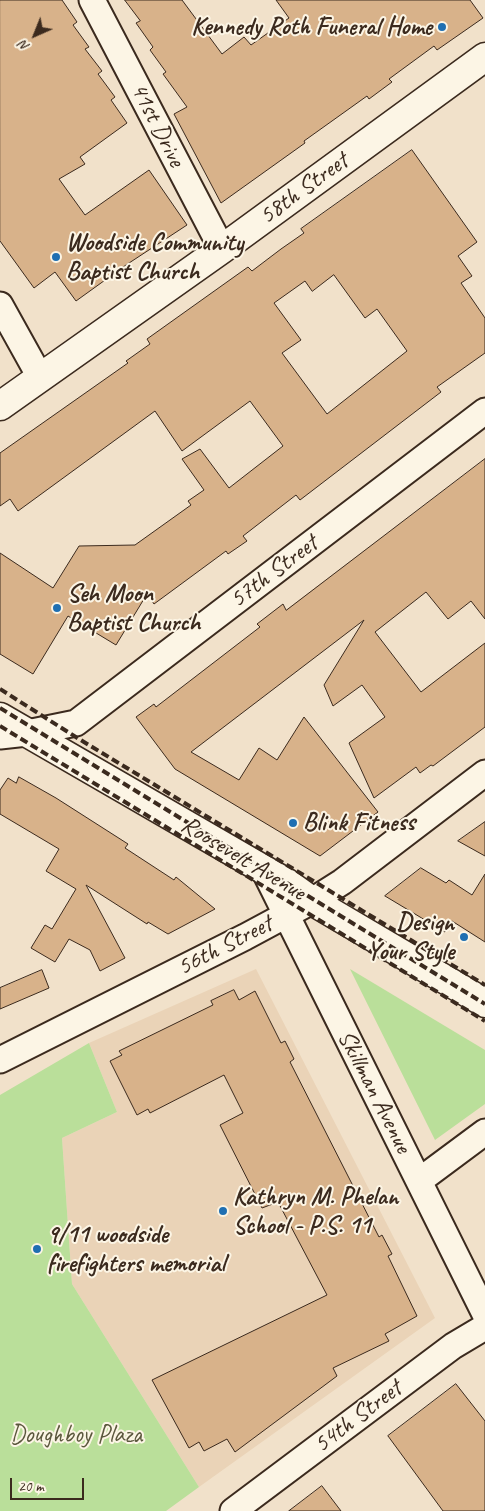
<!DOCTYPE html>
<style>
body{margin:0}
#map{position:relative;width:485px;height:1511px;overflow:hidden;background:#f1e1ca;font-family:Caveat,sans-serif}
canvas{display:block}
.north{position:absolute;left:10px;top:10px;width:50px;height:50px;-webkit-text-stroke:4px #fcf5e5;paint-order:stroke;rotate:224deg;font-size:14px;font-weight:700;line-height:20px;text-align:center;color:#3b2a1e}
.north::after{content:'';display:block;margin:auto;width:18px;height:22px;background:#3b2a1e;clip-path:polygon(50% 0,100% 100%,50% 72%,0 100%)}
.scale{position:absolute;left:10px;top:1478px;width:74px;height:22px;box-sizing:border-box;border:2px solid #3b2a1e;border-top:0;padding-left:6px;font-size:15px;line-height:18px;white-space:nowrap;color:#3b2a1e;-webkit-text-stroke:4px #fcf5e5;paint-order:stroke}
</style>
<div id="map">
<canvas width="485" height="1511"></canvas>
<div class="north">N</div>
<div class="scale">20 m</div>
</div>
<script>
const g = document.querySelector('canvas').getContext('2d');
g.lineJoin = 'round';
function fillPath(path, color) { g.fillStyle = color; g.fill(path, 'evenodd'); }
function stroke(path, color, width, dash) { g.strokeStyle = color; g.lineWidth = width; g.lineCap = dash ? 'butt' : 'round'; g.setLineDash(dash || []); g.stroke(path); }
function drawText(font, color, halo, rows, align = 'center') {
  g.font = font + ' Caveat,sans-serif'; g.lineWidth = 4; g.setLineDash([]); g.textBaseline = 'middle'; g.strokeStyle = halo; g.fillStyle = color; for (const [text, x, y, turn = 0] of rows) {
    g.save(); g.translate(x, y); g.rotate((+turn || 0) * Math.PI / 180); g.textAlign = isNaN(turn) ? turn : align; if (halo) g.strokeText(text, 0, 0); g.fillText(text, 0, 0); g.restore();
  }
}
fillPath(new Path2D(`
 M 256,969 L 435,1318 L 199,1487 L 72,1284 L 62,1138 L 117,1112 L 89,1043 Z`), '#ead3b7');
fillPath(new Path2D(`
 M 350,969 L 485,1050 L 485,1104 L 435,1140 Z
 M 89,1043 L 117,1112 L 62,1138 L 72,1284 L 199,1487 L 166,1511 L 0,1511 L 0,1095 Z`), '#badf9a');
const building = new Path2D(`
 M 0,0 L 62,0 L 77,22 L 73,25 L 89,47 L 85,49 L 102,71 L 98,74 L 115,97 L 111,100 L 127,123 L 80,157 L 85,164 L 59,179 L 85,215 L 149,170 L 187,225 L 126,265 L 76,301 L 55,272 L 34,288 L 0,241 Z
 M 125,0 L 182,0 L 222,54 L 244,37 L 251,45 L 289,18 L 276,0 L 470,0 L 483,18 L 437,50 L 434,46 L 389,79 L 392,82 L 369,99 L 367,96 L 304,141 L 305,143 L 221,203 L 174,114 L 187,107 L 163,74 L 166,72 L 150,50 L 153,47 L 136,23 L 140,21 Z
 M 412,150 L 477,242 L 458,256 L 472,276 L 461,283 L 485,318 L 485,353 L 437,387 L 441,392 L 300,500 L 296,495 L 243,536 L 247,541 L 228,554 L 226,551 L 154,604 L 147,594 L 116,645 L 68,616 L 33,674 L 0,654 L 0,553 L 53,588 L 79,546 L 135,545 L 191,505 L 188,501 L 204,490 L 182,459 L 200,449 L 229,488 L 283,446 L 250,401 L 182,451 L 155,411 L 18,511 L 10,499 L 0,506 L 0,453 L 128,363 L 126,361 L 150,344 L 147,339 L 168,324 L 248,267 L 252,271 L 281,249 L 304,233 L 301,229 ZM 334,275 L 365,318 L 377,309 L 407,351 L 327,414 L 282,353 L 301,340 L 274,303 L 305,281 L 312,291 Z
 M 485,459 L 485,619 L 471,601 L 448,619 L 426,592 L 375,632 L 421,692 L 485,643 L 485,727 L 433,766 L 431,765 L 420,773 L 416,767 L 374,798 L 349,743 L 385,717 L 362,685 L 333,706 L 324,685 L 364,620 L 191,752 L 239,780 L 259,748 L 277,760 L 304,717 L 378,812 L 320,856 L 175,769 L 136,717 L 154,704 L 156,707 L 260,627 L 257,624 L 283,604 L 286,610 Z
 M 19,777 L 56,798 L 128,844 L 125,848 L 174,880 L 176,877 L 215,909 L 168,934 L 148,922 L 147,924 L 86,885 L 125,958 L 100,971 L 90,950 L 69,939 L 55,962 L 31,948 L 45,925 L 52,929 L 76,889 L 46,871 L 59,849 L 0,814 L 0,790 L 8,778 L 16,783 Z
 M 485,822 L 485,856 L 458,841 Z
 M 421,868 L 446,883 L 449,880 L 472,895 L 485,874 L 485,942 L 452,921 L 445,932 L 385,896 Z
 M 42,970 L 49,988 L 0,1009 L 0,988 Z
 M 234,990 L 239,1000 L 255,991 L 281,1043 L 285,1041 L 294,1059 L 290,1062 L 379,1237 L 382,1235 L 392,1254 L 388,1256 L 417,1316 L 385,1334 L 389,1341 L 333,1368 L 337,1376 L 235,1452 L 227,1439 L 204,1451 L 199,1442 L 189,1448 L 152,1380 L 327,1295 L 278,1202 L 262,1208 L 220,1125 L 243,1113 L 224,1075 L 150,1113 L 148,1109 L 137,1115 L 110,1061 L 122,1055 L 119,1051 L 213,1005 L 211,1001 Z
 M 456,1384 L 485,1421 L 485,1511 L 443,1511 L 388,1436 Z
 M 322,1486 L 341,1511 L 289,1511 Z`);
fillPath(building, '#d8b28a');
stroke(building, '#3b2a1e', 1);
const street = new Path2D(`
 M 92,0 L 222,249
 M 0,305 L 40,377
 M 0,736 L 27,733 L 76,723 L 485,411
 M 264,870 L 485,1314
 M 0,1060 L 245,937 L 312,901 L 342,882 L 485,773
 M 419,1181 L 485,1132
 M 233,1511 L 453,1346 L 485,1327`);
const secondary = new Path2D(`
 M 0,406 L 222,249 L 485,57
 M 0,717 L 287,883 L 312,901 L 485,1003`);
stroke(street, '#3b2a1e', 29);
stroke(secondary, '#3b2a1e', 31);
stroke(street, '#fcf5e5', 25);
stroke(secondary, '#fcf5e5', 28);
stroke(new Path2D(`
 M 0,689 L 79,739 L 485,985
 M 0,708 L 485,1004
 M 0,726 L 485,1021`), '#3b2a1e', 4, [8, 4]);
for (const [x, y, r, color] of [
 [442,27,5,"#1f6fb2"],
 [56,257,5,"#1f6fb2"],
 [57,608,5,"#1f6fb2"],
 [293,823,5,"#1f6fb2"],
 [464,937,5,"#1f6fb2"],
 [223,1211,5,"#1f6fb2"],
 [37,1249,5,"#1f6fb2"]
]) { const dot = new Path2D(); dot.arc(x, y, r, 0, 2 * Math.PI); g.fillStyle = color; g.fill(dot); stroke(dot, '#fcf5e5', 2); }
drawText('bold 25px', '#3b2a1e', '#fcf5e5', [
 ["Kennedy Roth Funeral Home",432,27,"right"],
 ["Woodside Community",66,243],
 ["Baptist Church",66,272],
 ["Seh Moon",67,594],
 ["Baptist Church",67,623],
 ["Blink Fitness",303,823],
 ["Design",454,923,"right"],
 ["Your Style",454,952,"right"],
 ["Kathryn M. Phelan",233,1197],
 ["School - P.S. 11",233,1226],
 ["9/11 woodside",47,1235],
 ["firefighters memorial",47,1264]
], 'left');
drawText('25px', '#3b2a1e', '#fcf5e5', [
 ["41st Drive",157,125,63],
 ["58th Street",304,189,-36],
 ["57th Street",274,572,-37],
 ["Roosevelt Avenue",243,859,31],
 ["56th Street",225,946,-27],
 ["Skillman Avenue",374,1092,63],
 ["54th Street",358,1417,-37]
]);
drawText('25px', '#5b573d', '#fcf5e5', [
 ["Doughboy Plaza",76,1435]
]);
</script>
